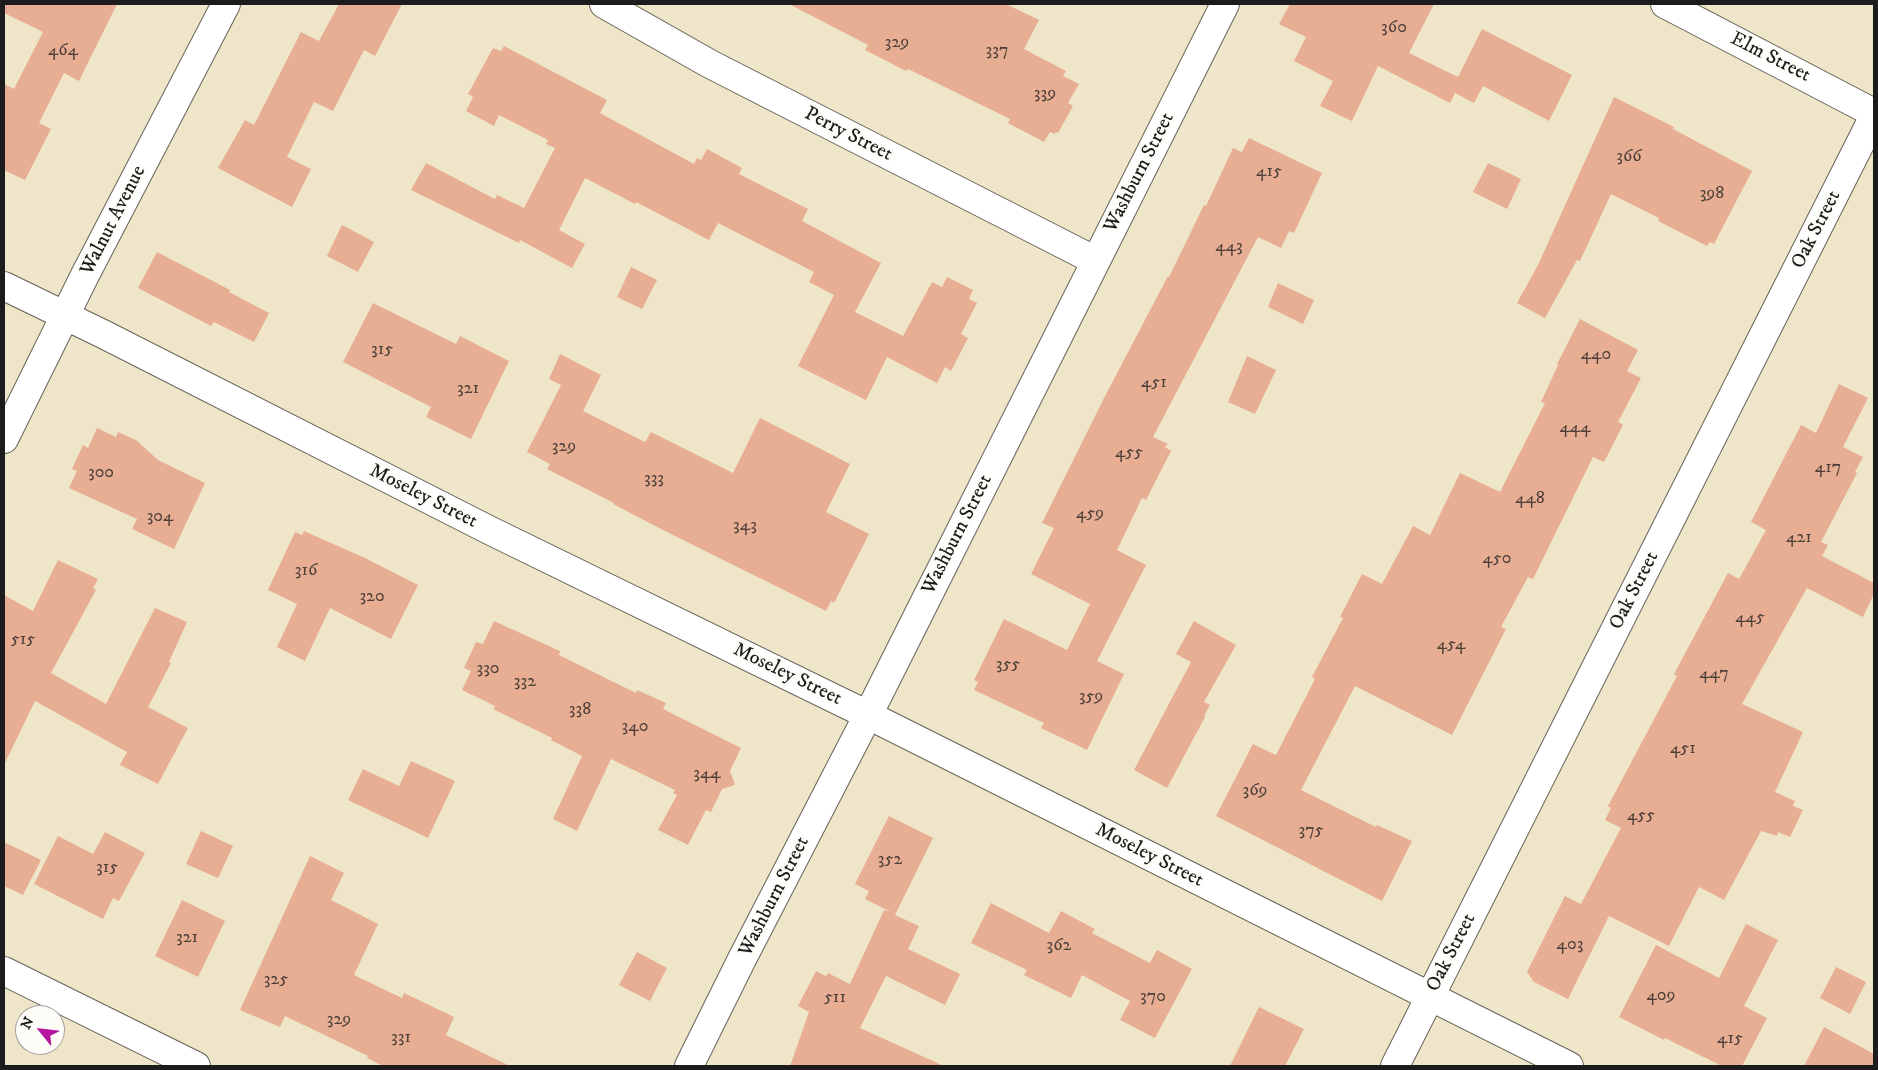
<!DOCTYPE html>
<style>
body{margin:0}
#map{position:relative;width:1878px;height:1070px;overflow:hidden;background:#efe6c9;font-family:"IM FELL DW Pica",serif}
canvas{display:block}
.frame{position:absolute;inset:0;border:5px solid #1c1c1c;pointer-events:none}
.north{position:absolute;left:15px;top:1005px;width:50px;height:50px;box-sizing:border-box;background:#fdfcf7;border:1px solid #a3a29f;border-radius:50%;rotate:299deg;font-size:14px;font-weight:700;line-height:20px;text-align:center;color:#1c1c1c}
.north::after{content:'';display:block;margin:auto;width:18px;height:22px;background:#b5179e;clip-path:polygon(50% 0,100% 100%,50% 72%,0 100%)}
</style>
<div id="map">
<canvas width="1878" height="1070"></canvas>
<div class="frame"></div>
<div class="north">N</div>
</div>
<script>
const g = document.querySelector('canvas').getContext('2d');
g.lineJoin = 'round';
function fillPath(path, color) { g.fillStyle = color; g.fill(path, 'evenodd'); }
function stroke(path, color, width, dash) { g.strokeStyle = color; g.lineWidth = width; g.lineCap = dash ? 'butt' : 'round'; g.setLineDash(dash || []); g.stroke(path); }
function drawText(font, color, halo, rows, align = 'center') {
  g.font = font + ' "IM FELL DW Pica",serif'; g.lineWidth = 5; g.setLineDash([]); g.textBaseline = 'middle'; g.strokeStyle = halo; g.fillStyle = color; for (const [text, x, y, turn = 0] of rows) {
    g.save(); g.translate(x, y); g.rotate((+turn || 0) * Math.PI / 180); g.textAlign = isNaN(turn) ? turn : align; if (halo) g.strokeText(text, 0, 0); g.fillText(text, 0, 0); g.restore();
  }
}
fillPath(new Path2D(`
 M 4,4 L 117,4 L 79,81 L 64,73 L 39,123 L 51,129 L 25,180 L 4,170 L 4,84 L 14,89 L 43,32 L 4,13 Z
 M 339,4 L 402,4 L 375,56 L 364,50 L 333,111 L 314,102 L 287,157 L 311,169 L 292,207 L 218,168 L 245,120 L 254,125 L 301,32 L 319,41 Z
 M 789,4 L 1006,4 L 1039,20 L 1024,49 L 1066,71 L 1063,76 L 1079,84 L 1068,103 L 1073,106 L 1058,133 L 1056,132 L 1055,134 L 1050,132 L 1044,142 L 1008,123 L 1010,119 L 908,69 L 906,71 L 865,50 L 868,45 Z
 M 1290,4 L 1434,4 L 1409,53 L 1458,77 L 1482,29 L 1572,75 L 1549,121 L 1483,86 L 1474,103 L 1455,93 L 1450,103 L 1378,66 L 1352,121 L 1320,106 L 1333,81 L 1294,61 L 1306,37 L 1279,24 Z
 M 504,46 L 607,100 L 600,113 L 694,164 L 697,158 L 701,160 L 707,149 L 742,168 L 739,174 L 808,209 L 802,221 L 881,263 L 855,312 L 903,336 L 932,282 L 942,287 L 947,277 L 973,290 L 969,299 L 977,303 L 961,334 L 968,338 L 951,371 L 945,367 L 937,383 L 887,357 L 866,400 L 798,366 L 834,295 L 809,282 L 814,272 L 718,223 L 709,240 L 636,202 L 635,204 L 585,178 L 559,230 L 585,244 L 572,268 L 520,240 L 519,243 L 411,190 L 426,163 L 495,199 L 497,195 L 524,208 L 555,148 L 546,144 L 548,140 L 499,115 L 494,126 L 466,111 L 473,97 L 468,94 L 493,48 L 501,51 Z
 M 1614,97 L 1674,127 L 1673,129 L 1752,171 L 1714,244 L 1710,242 L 1707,246 L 1658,221 L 1659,218 L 1611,194 L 1580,261 L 1577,260 L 1545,318 L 1517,303 L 1538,265 Z
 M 1249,138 L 1322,173 L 1294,233 L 1289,231 L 1281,248 L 1258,237 L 1153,437 L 1168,444 L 1165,447 L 1171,451 L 1146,500 L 1142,498 L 1117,550 L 1146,565 L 1097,661 L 1124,674 L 1087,750 L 1041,728 L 1044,723 L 974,690 L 978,682 L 974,680 L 1004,619 L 1067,650 L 1090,604 L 1031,574 L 1054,528 L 1042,523 L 1104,398 L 1168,276 L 1169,277 L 1204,205 L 1206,206 L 1233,148 L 1242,152 Z
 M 1488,163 L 1521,179 L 1507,209 L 1473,192 Z
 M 342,225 L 374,242 L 358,272 L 327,256 Z
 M 157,252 L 230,290 L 229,292 L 269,313 L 254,342 L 214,322 L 211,326 L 138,288 Z
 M 631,267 L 657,280 L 642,309 L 617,297 Z
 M 1278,283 L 1314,300 L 1303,324 L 1268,307 Z
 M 373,303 L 456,344 L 460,336 L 509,361 L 471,439 L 426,417 L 431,407 L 343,362 Z
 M 1580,319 L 1638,350 L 1627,371 L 1641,378 L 1618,422 L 1623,425 L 1604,462 L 1593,457 L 1533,579 L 1528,577 L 1501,627 L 1506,629 L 1452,735 L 1355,686 L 1301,790 L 1376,827 L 1377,825 L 1412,841 L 1382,901 L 1216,816 L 1253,744 L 1276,755 L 1315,679 L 1312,677 L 1343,618 L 1340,617 L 1362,574 L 1382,584 L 1413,526 L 1430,535 L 1460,473 L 1500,492 L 1545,403 L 1541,402 L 1558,365 L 1557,364 Z
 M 560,354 L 601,375 L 583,411 L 645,442 L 651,432 L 733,473 L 760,418 L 850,464 L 826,512 L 869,534 L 834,603 L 831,601 L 826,611 L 665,531 L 613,504 L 614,503 L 547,469 L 550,464 L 527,452 L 561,385 L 549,379 Z
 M 1247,356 L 1276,370 L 1255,414 L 1228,402 Z
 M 1839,384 L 1868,398 L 1843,447 L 1863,457 L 1855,472 L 1857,473 L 1821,542 L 1828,545 L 1822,556 L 1874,583 L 1874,594 L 1863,617 L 1807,588 L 1742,704 L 1803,732 L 1775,792 L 1795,801 L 1793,806 L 1803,810 L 1790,837 L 1778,832 L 1777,836 L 1761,831 L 1724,900 L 1699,887 L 1669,946 L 1609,916 L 1568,999 L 1534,982 L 1527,972 L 1565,896 L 1581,904 L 1621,828 L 1605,820 L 1611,808 L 1608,806 L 1677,676 L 1674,674 L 1728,573 L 1739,579 L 1766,530 L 1751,522 L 1801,425 L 1816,433 Z
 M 97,428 L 116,437 L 118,432 L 136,440 L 158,460 L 205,483 L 174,549 L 132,529 L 137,519 L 69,488 L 77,471 L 72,469 L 83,445 L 88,448 Z
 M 304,531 L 365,558 L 418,585 L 391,639 L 330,608 L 305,661 L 277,647 L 297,604 L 268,590 L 295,532 L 302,535 Z
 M 58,560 L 98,579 L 93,588 L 96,590 L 51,673 L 106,704 L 155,608 L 187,622 L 169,662 L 171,663 L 148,707 L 188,728 L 158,784 L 120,765 L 127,752 L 35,701 L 4,765 L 4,595 L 33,611 Z
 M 494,621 L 560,651 L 559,655 L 636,693 L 637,690 L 666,703 L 663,709 L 741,748 L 730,771 L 735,785 L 722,789 L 711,812 L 706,810 L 688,845 L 658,830 L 677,795 L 673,793 L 675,790 L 611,759 L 577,831 L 553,819 L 582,756 L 551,740 L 552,738 L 493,709 L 495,706 L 462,690 L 471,671 L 464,668 L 476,642 L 483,644 Z
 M 1194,621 L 1236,645 L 1204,702 L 1210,705 L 1204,716 L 1205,717 L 1167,788 L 1134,770 L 1191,662 L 1176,654 Z
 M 411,761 L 455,781 L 428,838 L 348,800 L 363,769 L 399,786 Z
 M 889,816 L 933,838 L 895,915 L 919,926 L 908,949 L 960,974 L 945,1005 L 886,976 L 860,1028 L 944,1066 L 790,1066 L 809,1012 L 798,1006 L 816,971 L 826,976 L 828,973 L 850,984 L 884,910 L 891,912 L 865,899 L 869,891 L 855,884 Z
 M 201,831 L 233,846 L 218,878 L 186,864 Z
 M 105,832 L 145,853 L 119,901 L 113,898 L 103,919 L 34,884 L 58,836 L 93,854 Z
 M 4,842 L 41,860 L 23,895 L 4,886 Z
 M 310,856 L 344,873 L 331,900 L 378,924 L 354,975 L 402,998 L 404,993 L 454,1017 L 446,1035 L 510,1066 L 383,1066 L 367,1058 L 368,1056 L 285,1016 L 280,1027 L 240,1010 Z
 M 182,900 L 225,921 L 198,977 L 155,956 Z
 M 991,903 L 1049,933 L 1061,911 L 1095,929 L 1092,933 L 1150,963 L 1157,950 L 1192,969 L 1155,1038 L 1120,1020 L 1130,1001 L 1082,975 L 1071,998 L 1024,975 L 1027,970 L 971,943 Z
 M 1746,924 L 1778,940 L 1744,1006 L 1767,1018 L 1742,1066 L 1722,1066 L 1665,1038 L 1664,1040 L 1619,1017 L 1656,945 L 1719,978 Z
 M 637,952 L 667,968 L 650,1001 L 619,985 Z
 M 1836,967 L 1866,982 L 1850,1014 L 1820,998 Z
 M 1259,1007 L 1304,1029 L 1285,1066 L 1230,1066 Z
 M 1824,1027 L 1874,1054 L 1874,1066 L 1804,1066 Z`), '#e7ae93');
const minor = new Path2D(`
 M 604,4 L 710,64 L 1096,261
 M 1665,4 L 1874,113
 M 4,286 L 103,334 L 491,531 L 868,715 L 1569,1066
 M 4,439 L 85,275 L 226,4
 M 4,971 L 196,1066
 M 689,1066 L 742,959 L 868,715 L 1225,4
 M 1395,1066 L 1874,116`);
stroke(minor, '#666359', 30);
stroke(minor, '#fff', 28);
drawText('18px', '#4f403a', null, [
 ["360",1394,28],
 ["329",897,43],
 ["464",63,51],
 ["337",997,51],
 ["339",1045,94],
 ["366",1629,157],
 ["415",1269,172],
 ["398",1712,194],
 ["443",1229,247],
 ["315",382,350],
 ["440",1596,355],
 ["451",1154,383],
 ["321",468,389],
 ["444",1575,428],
 ["329",564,447],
 ["455",1129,453],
 ["417",1828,468],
 ["300",101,473],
 ["333",654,479],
 ["448",1530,499],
 ["459",1090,514],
 ["304",160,517],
 ["343",745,526],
 ["421",1799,538],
 ["450",1497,559],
 ["316",306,571],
 ["320",372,597],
 ["445",1750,618],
 ["515",23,640],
 ["454",1451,645],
 ["355",1008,665],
 ["330",488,669],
 ["447",1714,674],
 ["332",525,682],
 ["359",1091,697],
 ["338",580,710],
 ["340",635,727],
 ["451",1683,749],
 ["344",707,774],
 ["369",1255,791],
 ["455",1641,816],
 ["375",1311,831],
 ["352",890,860],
 ["315",107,868],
 ["321",187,938],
 ["403",1570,945],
 ["362",1059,946],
 ["325",276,980],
 ["409",1661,996],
 ["370",1153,997],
 ["511",835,998],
 ["329",339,1020],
 ["331",401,1038],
 ["415",1730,1039]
]);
drawText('20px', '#1c1c1c', '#fdfcf7', [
 ["Elm Street",1770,58,27],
 ["Perry Street",848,135,27],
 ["Washburn Street",1140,173,-63],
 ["Walnut Avenue",114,221,-63],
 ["Oak Street",1817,230,-63],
 ["Moseley Street",423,497,27],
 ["Washburn Street",958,535,-63],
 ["Oak Street",1635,591,-63],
 ["Moseley Street",787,675,26],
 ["Moseley Street",1149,856,27],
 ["Washburn Street",775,897,-63],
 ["Oak Street",1452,953,-63]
]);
</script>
